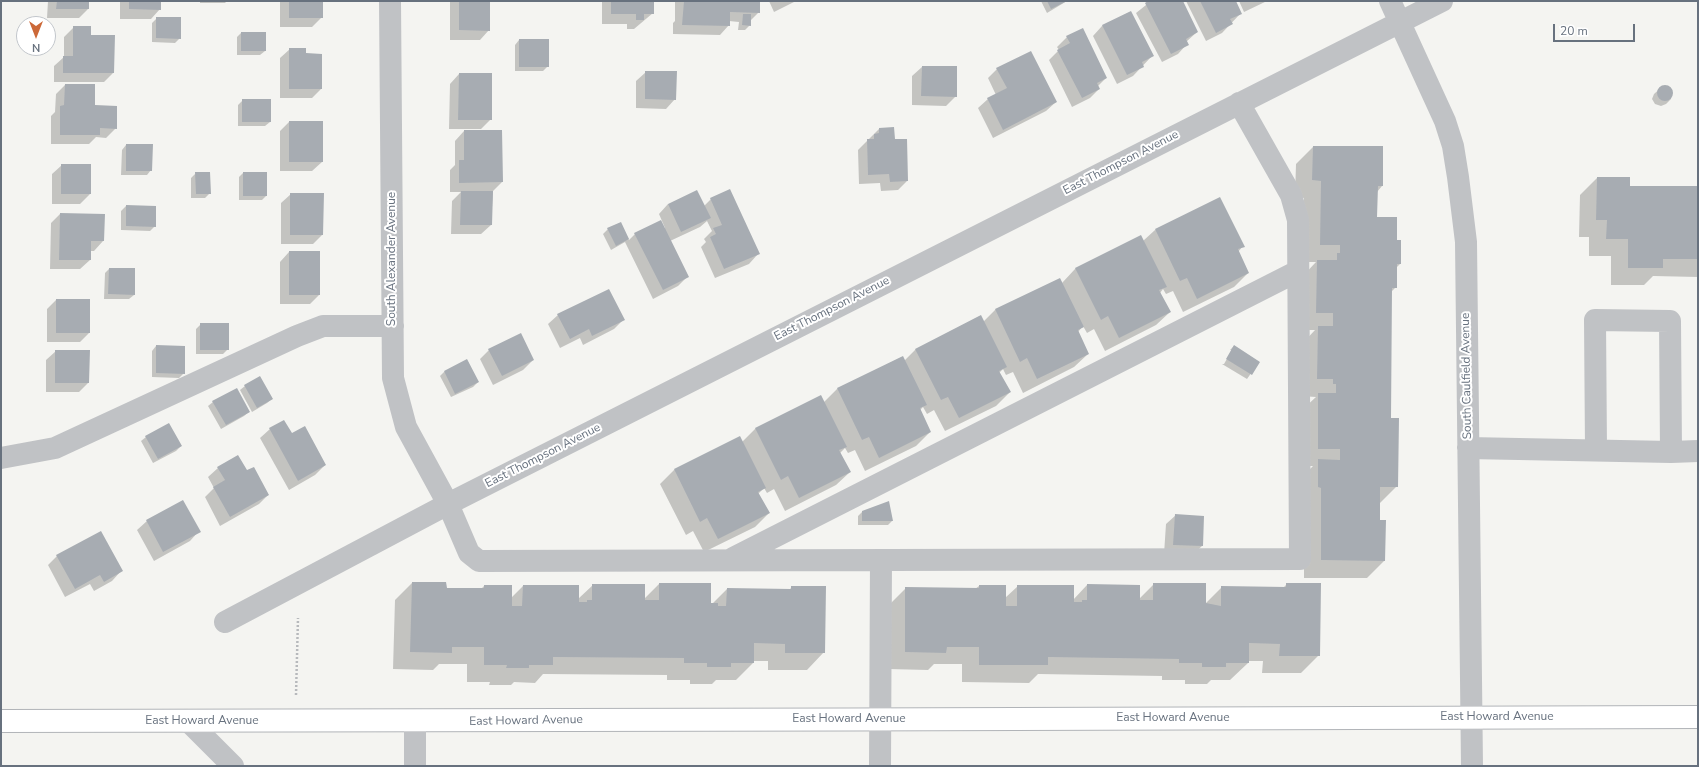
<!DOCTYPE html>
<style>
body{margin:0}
#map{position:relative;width:1699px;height:767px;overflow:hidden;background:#f4f4f1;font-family:"Nunito Sans",sans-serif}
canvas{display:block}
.frame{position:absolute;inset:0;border:2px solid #67717e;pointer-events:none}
.north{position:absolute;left:16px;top:16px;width:40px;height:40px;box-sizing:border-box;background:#fff;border:1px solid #c2c6cb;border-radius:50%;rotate:180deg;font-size:11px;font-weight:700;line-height:16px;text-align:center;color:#67717e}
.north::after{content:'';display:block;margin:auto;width:14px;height:18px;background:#cc6938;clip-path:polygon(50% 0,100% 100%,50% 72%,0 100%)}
.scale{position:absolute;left:1553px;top:24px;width:82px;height:18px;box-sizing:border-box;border:2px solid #67717e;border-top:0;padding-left:5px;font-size:12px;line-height:14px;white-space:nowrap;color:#67717e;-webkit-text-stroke:3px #fff;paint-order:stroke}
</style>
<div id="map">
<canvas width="1699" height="767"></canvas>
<div class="frame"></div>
<div class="north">N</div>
<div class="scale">20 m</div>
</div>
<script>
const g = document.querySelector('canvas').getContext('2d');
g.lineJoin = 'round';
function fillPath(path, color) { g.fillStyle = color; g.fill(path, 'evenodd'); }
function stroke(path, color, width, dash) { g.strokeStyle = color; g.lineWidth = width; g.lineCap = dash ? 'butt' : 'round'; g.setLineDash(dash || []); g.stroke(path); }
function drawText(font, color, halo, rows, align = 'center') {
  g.font = font + ' "Nunito Sans",sans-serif'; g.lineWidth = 4; g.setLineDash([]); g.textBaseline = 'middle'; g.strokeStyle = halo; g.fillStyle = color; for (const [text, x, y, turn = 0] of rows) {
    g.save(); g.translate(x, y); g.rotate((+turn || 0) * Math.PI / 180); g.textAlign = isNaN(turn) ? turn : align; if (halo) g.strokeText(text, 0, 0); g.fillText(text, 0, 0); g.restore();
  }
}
fillPath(new Path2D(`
 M 48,1 L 88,1 L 88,9 L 79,18 L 47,18 Z
 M 120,1 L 160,1 L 160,9 L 151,19 L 120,19 Z
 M 200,1 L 227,1 L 225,3 L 200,3 Z
 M 280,1 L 322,1 L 322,17 L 312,27 L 280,27 Z
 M 450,1 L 489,1 L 489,30 L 480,40 L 450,40 Z
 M 602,1 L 653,1 L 653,13 L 634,29 L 627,29 L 627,24 L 602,24 Z
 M 675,1 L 759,1 L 759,12 L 750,21 L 750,25 L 745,30 L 738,30 L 739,22 L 729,21 L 729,25 L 720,35 L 673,34 L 673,23 L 675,21 Z
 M 769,1 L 796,1 L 774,12 Z
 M 1041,1 L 1067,1 L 1047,13 Z
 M 1151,1 L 1182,1 L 1197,32 L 1186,42 L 1187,44 L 1178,54 L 1162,62 L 1136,13 Z
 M 1186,1 L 1235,1 L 1241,13 L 1222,33 L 1206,41 Z
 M 1239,1 L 1267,1 L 1244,12 Z
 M 1130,12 L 1152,56 L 1133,76 L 1117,84 L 1093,36 L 1102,26 Z
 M 157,18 L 180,38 L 175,43 L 152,42 L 152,23 Z
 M 74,27 L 113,73 L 104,82 L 54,82 L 54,66 L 64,57 L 64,37 Z
 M 241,33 L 265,51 L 260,55 L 237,55 L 237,37 Z
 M 1067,37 L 1106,78 L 1098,86 L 1099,89 L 1090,98 L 1072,107 L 1049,60 L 1059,50 L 1057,47 Z
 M 519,40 L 548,66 L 543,71 L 515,71 L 515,45 Z
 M 290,49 L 305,54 L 321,89 L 312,98 L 280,98 L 280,58 Z
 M 922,67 L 956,67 L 956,96 L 946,106 L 912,105 L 912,76 Z
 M 997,69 L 1056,102 L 1046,111 L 993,138 L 978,108 L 988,99 L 996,95 L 988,78 Z
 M 646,72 L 675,99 L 666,109 L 636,108 L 636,81 Z
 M 459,74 L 491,119 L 481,129 L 449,129 L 450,84 Z
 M 65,85 L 94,106 L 116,128 L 106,138 L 96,137 L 89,144 L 51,144 L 51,116 L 55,112 L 56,94 Z
 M 1663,86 L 1669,88 L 1672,93 L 1671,99 L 1666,104 L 1661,106 L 1655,104 L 1652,99 L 1654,94 Z
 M 243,100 L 270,122 L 265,126 L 238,126 L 238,105 Z
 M 289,122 L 322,162 L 312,171 L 280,171 L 280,131 Z
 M 879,129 L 894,140 L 907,181 L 898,190 L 881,191 L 880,183 L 859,184 L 858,150 Z
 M 464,131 L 502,182 L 493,191 L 491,225 L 481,234 L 451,234 L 452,201 L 461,192 L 450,192 L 450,170 L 455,165 L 455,141 Z
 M 126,145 L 151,170 L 147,175 L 121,175 L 122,150 Z
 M 1313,147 L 1382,186 L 1377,192 L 1376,218 L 1396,241 L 1400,264 L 1396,268 L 1396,287 L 1391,292 L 1390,419 L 1397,486 L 1379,504 L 1379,521 L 1384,561 L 1367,578 L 1304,578 L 1304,505 L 1301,478 L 1313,466 L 1301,466 L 1301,411 L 1316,397 L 1300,396 L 1301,345 L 1315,330 L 1299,330 L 1300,279 L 1316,262 L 1303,262 L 1304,198 L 1295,197 L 1296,164 Z
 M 62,165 L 90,165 L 90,194 L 80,204 L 52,204 L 52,174 Z
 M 196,173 L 210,193 L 205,198 L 191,198 L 191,178 Z
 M 243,173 L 266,196 L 262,200 L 239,200 L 239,177 Z
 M 1597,178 L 1629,187 L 1698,187 L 1698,277 L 1653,276 L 1644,285 L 1611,285 L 1611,256 L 1589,256 L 1589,237 L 1579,237 L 1580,195 Z
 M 291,194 L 322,235 L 313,244 L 281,244 L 281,203 Z
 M 711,199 L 758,254 L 749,264 L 715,278 L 701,247 L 706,242 L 704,239 L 712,231 L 707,221 L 700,227 L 670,241 L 688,276 L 678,286 L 653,299 L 625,242 L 611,250 L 603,234 L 608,229 L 620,223 L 629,240 L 635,234 L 664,229 L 665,228 L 659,214 L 668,204 L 704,206 Z
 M 126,206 L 155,207 L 155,226 L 150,231 L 121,230 L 121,211 Z
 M 60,214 L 104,215 L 103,241 L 94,251 L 90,251 L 90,260 L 80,269 L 50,269 L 51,223 Z
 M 1155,230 L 1243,246 L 1238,252 L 1248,273 L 1234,287 L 1183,312 L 1173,291 L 1166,294 L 1163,289 L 1160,293 L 1170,312 L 1156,325 L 1105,351 L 1094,329 L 1087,333 L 1083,326 L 1078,332 L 1088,354 L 1074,367 L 1023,393 L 1013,372 L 1006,375 L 1003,369 L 999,373 L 1010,392 L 996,406 L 945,431 L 934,410 L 927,414 L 923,407 L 920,410 L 930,432 L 916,446 L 865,471 L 855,450 L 848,453 L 845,448 L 840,453 L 850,472 L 836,485 L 785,511 L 774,489 L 767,493 L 764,488 L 758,494 L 769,513 L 755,527 L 704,552 L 693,531 L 686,535 L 660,484 L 674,470 L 740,437 L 742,442 L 755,429 L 821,396 L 824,402 L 837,389 L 902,357 L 904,361 L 915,350 L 980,316 L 983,322 L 995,310 L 1060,279 L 1062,283 L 1075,269 L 1141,236 L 1143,241 Z
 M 289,252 L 319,252 L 319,295 L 310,304 L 280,304 L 280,262 Z
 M 109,269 L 134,295 L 129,299 L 104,299 L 105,273 Z
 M 56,300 L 89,333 L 80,342 L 47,342 L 47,309 Z
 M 558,315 L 623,320 L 614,329 L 583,345 L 580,338 L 560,348 L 548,324 Z
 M 201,324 L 228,349 L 223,354 L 196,354 L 196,329 Z
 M 156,346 L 184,373 L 179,378 L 152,377 L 152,351 Z
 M 1234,346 L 1259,362 L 1247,379 L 1222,364 L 1224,364 L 1232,350 L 1230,350 Z
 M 489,350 L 533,360 L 523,370 L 493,385 L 480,359 Z
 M 56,351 L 88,383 L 79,392 L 46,392 L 46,360 Z
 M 467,360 L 478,382 L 473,387 L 451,397 L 440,376 L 444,372 Z
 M 245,386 L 272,399 L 267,403 L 252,412 L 240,390 Z
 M 213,402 L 249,412 L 244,416 L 221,429 L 208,406 Z
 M 270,429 L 291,435 L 325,465 L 315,475 L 289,490 L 260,438 Z
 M 146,437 L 181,446 L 176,451 L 153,463 L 141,441 Z
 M 218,468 L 246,472 L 268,495 L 259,504 L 220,526 L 205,497 L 214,488 L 208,477 Z
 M 863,511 L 892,521 L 888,525 L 858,525 L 858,516 Z
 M 1176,515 L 1202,546 L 1192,555 L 1164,554 L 1166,524 Z
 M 147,521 L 199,531 L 190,541 L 154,561 L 137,530 Z
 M 57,556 L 121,571 L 112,581 L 94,591 L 90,584 L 65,597 L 48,565 Z
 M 412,583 L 446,589 L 481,589 L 484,586 L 511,598 L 523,586 L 578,599 L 593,585 L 644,599 L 659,584 L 710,584 L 710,604 L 712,604 L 727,589 L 789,590 L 792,587 L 824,652 L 807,670 L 768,670 L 768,661 L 753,661 L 753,663 L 736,680 L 716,680 L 712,684 L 690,684 L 690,680 L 667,680 L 667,675 L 543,674 L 535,683 L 514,682 L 511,685 L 489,685 L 490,682 L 467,682 L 467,664 L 439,664 L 433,670 L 393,669 L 395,600 Z
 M 1154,584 L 1205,604 L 1222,587 L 1283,588 L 1287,584 L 1319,655 L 1301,673 L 1262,673 L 1263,661 L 1248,661 L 1248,663 L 1230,680 L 1211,680 L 1207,684 L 1185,684 L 1185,680 L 1162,680 L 1162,676 L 1038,674 L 1029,683 L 962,682 L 962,664 L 934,664 L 928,670 L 888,669 L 888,606 L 906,588 L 975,589 L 979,586 L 1005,586 L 1005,598 L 1018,586 L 1073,600 L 1087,585 L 1139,599 Z`), '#0003');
fillPath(new Path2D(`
 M 57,1 L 89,1 L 89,9 L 56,9 Z
 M 129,1 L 161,1 L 161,10 L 129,9 Z
 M 289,1 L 323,1 L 323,18 L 289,18 Z
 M 459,1 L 490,1 L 490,31 L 459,30 Z
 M 611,1 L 654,1 L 654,14 L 644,14 L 644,20 L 636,20 L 636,14 L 611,14 Z
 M 684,1 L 760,1 L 760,13 L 730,12 L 730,26 L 682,25 Z
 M 1047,1 L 1067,1 L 1051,9 Z
 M 1148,1 L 1183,1 L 1198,32 L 1186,39 L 1189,45 L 1171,54 L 1145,3 Z
 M 1200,1 L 1236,1 L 1242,14 L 1230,19 L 1233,24 L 1216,33 Z
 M 1131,11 L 1154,56 L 1142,62 L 1144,67 L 1127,75 L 1102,25 Z
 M 743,14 L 751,14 L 751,26 L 742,25 Z
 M 156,17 L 181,17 L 181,39 L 156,38 Z
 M 73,26 L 91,26 L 91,35 L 115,35 L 114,73 L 63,73 L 63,56 L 73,56 Z
 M 1083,28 L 1107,78 L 1097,83 L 1100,89 L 1082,98 L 1057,50 L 1070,43 L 1066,36 Z
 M 241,32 L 266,32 L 266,51 L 241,51 Z
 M 519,39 L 549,39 L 549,67 L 519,67 Z
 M 289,48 L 306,48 L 306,53 L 322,54 L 322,89 L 289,89 Z
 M 1031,51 L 1057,102 L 1003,130 L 987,98 L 1007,88 L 996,68 Z
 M 922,66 L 957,66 L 957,97 L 921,96 Z
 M 645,71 L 677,71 L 676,100 L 645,99 Z
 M 459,73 L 492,73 L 492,120 L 458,120 Z
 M 65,84 L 95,84 L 95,105 L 117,106 L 117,129 L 100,128 L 100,135 L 60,135 L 60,106 L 64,105 Z
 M1657 93a8 8 0 1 1 16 0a8 8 0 1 1-16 0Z
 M 242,99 L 271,99 L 271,122 L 242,122 Z
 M 289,121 L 323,121 L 323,162 L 289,162 Z
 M 894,127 L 895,139 L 907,139 L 908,181 L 890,182 L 889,174 L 868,175 L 867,139 L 874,139 L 874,134 L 879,133 L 879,128 Z
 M 464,130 L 502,130 L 503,182 L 459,183 L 459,160 L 464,160 Z
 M 126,144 L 153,144 L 152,171 L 126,171 Z
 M 1313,146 L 1383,146 L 1383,186 L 1378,186 L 1377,217 L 1397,217 L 1397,240 L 1401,240 L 1401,264 L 1397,264 L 1397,288 L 1392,288 L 1391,418 L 1399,418 L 1398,487 L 1380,487 L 1380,520 L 1386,520 L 1385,561 L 1321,560 L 1321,488 L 1318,487 L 1318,459 L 1340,460 L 1340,449 L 1318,449 L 1318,393 L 1336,393 L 1336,384 L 1333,384 L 1333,379 L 1317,379 L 1318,326 L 1333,326 L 1333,313 L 1316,313 L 1317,260 L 1337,260 L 1337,253 L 1340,253 L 1340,245 L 1320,245 L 1321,181 L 1312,180 Z
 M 61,164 L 91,164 L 91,194 L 61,194 Z
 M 195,172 L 210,172 L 211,194 L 196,194 Z
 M 243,172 L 267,172 L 267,196 L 243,196 Z
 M 1597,177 L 1630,177 L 1630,186 L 1698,186 L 1698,259 L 1663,259 L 1663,268 L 1628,268 L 1628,239 L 1606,239 L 1607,220 L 1596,220 Z
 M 730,189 L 760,254 L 724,269 L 710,237 L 716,234 L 713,228 L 722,225 L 710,198 Z
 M 697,190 L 711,218 L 681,232 L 668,204 Z
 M 461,191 L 493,191 L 492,225 L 460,225 Z
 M 290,193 L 324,193 L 323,235 L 290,235 Z
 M 1220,197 L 1245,247 L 1238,249 L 1249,273 L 1197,299 L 1187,278 L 1180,281 L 1155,229 Z
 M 126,205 L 156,206 L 156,227 L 126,226 Z
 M 60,213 L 105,214 L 104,241 L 91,241 L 91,260 L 59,260 Z
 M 661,220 L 689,277 L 663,290 L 634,233 Z
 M 621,222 L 629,239 L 616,246 L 607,228 Z
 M 1141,235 L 1167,287 L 1159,290 L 1171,312 L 1119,338 L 1108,316 L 1101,320 L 1075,268 Z
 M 289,251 L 320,251 L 320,295 L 289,295 Z
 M 109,268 L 135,268 L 135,295 L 108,294 Z
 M 1060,278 L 1084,327 L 1078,330 L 1089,354 L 1037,379 L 1027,358 L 1020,362 L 995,309 Z
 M 609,289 L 625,320 L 592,336 L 589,329 L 570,339 L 557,314 Z
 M 56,299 L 90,299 L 90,333 L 56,333 Z
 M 981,315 L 1007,367 L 999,371 L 1011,392 L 959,418 L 948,397 L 941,400 L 915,349 Z
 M 200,323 L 229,323 L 229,350 L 200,350 Z
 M 521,333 L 534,360 L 502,376 L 488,349 Z
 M 156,345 L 185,346 L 185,374 L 156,373 Z
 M 1234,345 L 1260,362 L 1252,375 L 1226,359 Z
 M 55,350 L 90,350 L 89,383 L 55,383 Z
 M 903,356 L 927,405 L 920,408 L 931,432 L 879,458 L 869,437 L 862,440 L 837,388 Z
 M 467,359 L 479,382 L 455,394 L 444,371 Z
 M 260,376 L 273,399 L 257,408 L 244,385 Z
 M 237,388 L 250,412 L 226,425 L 212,401 Z
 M 821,395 L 847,447 L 839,450 L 851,472 L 799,498 L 788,476 L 781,480 L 755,428 Z
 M 284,420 L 292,433 L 305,426 L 326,465 L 298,481 L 269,428 Z
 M 169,423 L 182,446 L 158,459 L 145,436 Z
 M 740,436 L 766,488 L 758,492 L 770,513 L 718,539 L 707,518 L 700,522 L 674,469 Z
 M 238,455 L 247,470 L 254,467 L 269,495 L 230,517 L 213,487 L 225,480 L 217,467 Z
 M 183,500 L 201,532 L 163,552 L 146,520 Z
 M 889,501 L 893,521 L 862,521 L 862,511 Z
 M 1175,514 L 1204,516 L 1203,546 L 1173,545 Z
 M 101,531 L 123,571 L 104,582 L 100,575 L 75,589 L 56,555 Z
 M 412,582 L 446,582 L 447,588 L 484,588 L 484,585 L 512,585 L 512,606 L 522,606 L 523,585 L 579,585 L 579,602 L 587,602 L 587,600 L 592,600 L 592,584 L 645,584 L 645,600 L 659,600 L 659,583 L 711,583 L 711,603 L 718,603 L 718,606 L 726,606 L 727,588 L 791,589 L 791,586 L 826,586 L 825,653 L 785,653 L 785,644 L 754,643 L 754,663 L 731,663 L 731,667 L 707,667 L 707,663 L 684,663 L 684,658 L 553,657 L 553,665 L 529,665 L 529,668 L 506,668 L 507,665 L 484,665 L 484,647 L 452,647 L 452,653 L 410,652 Z
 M 1153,583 L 1206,583 L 1206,603 L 1221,606 L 1221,586 L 1286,587 L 1286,583 L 1321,583 L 1320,656 L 1279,656 L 1280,644 L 1249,643 L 1249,663 L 1226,663 L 1226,667 L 1202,667 L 1202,663 L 1179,663 L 1179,659 L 1048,657 L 1048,665 L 979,665 L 979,647 L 947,647 L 946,653 L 905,652 L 905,587 L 979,588 L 979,585 L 1006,585 L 1006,606 L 1017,606 L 1017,585 L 1074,585 L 1074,602 L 1082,602 L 1082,600 L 1087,600 L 1087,584 L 1140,585 L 1140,600 L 1153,600 Z`), '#a7acb2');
const major = new Path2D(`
 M 1,721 C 567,721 1132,718 1698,717`);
stroke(major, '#b1b4b8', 24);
stroke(new Path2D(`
 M 296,695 L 298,618`), '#b7b9bc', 2.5, [2, 2]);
stroke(new Path2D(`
 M 390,1 L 393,378 L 406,427 L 448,504 L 469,553 L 479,561 L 1300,559 L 1298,220 L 1291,195 L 1239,103
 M 1390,1 L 1445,121 L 1453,146 L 1458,177 L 1466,242 L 1472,766
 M 1468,448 L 1671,452 L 1698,451
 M 1596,450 L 1595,320 L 1670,321 L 1671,452
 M 1,458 L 55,448 L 297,336 L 323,326 L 393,326
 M 733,558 L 1298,271
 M 225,622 L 448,504 L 1442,1
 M 188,721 L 233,766
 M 415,722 L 415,766
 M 880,766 L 881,560`), '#c0c2c5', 22);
stroke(major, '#fff', 22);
drawText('12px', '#67717e', '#fff', [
 ["East Thompson Avenue",1121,163,-27],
 ["South Alexander Avenue",392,259,-90],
 ["East Thompson Avenue",832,309,-27],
 ["South Caulfield Avenue",1467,376,-91],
 ["East Thompson Avenue",543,456,-27],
 ["East Howard Avenue",1497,717],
 ["East Howard Avenue",1173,718],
 ["East Howard Avenue",849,719],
 ["East Howard Avenue",202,721],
 ["East Howard Avenue",526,721,-1]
]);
</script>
